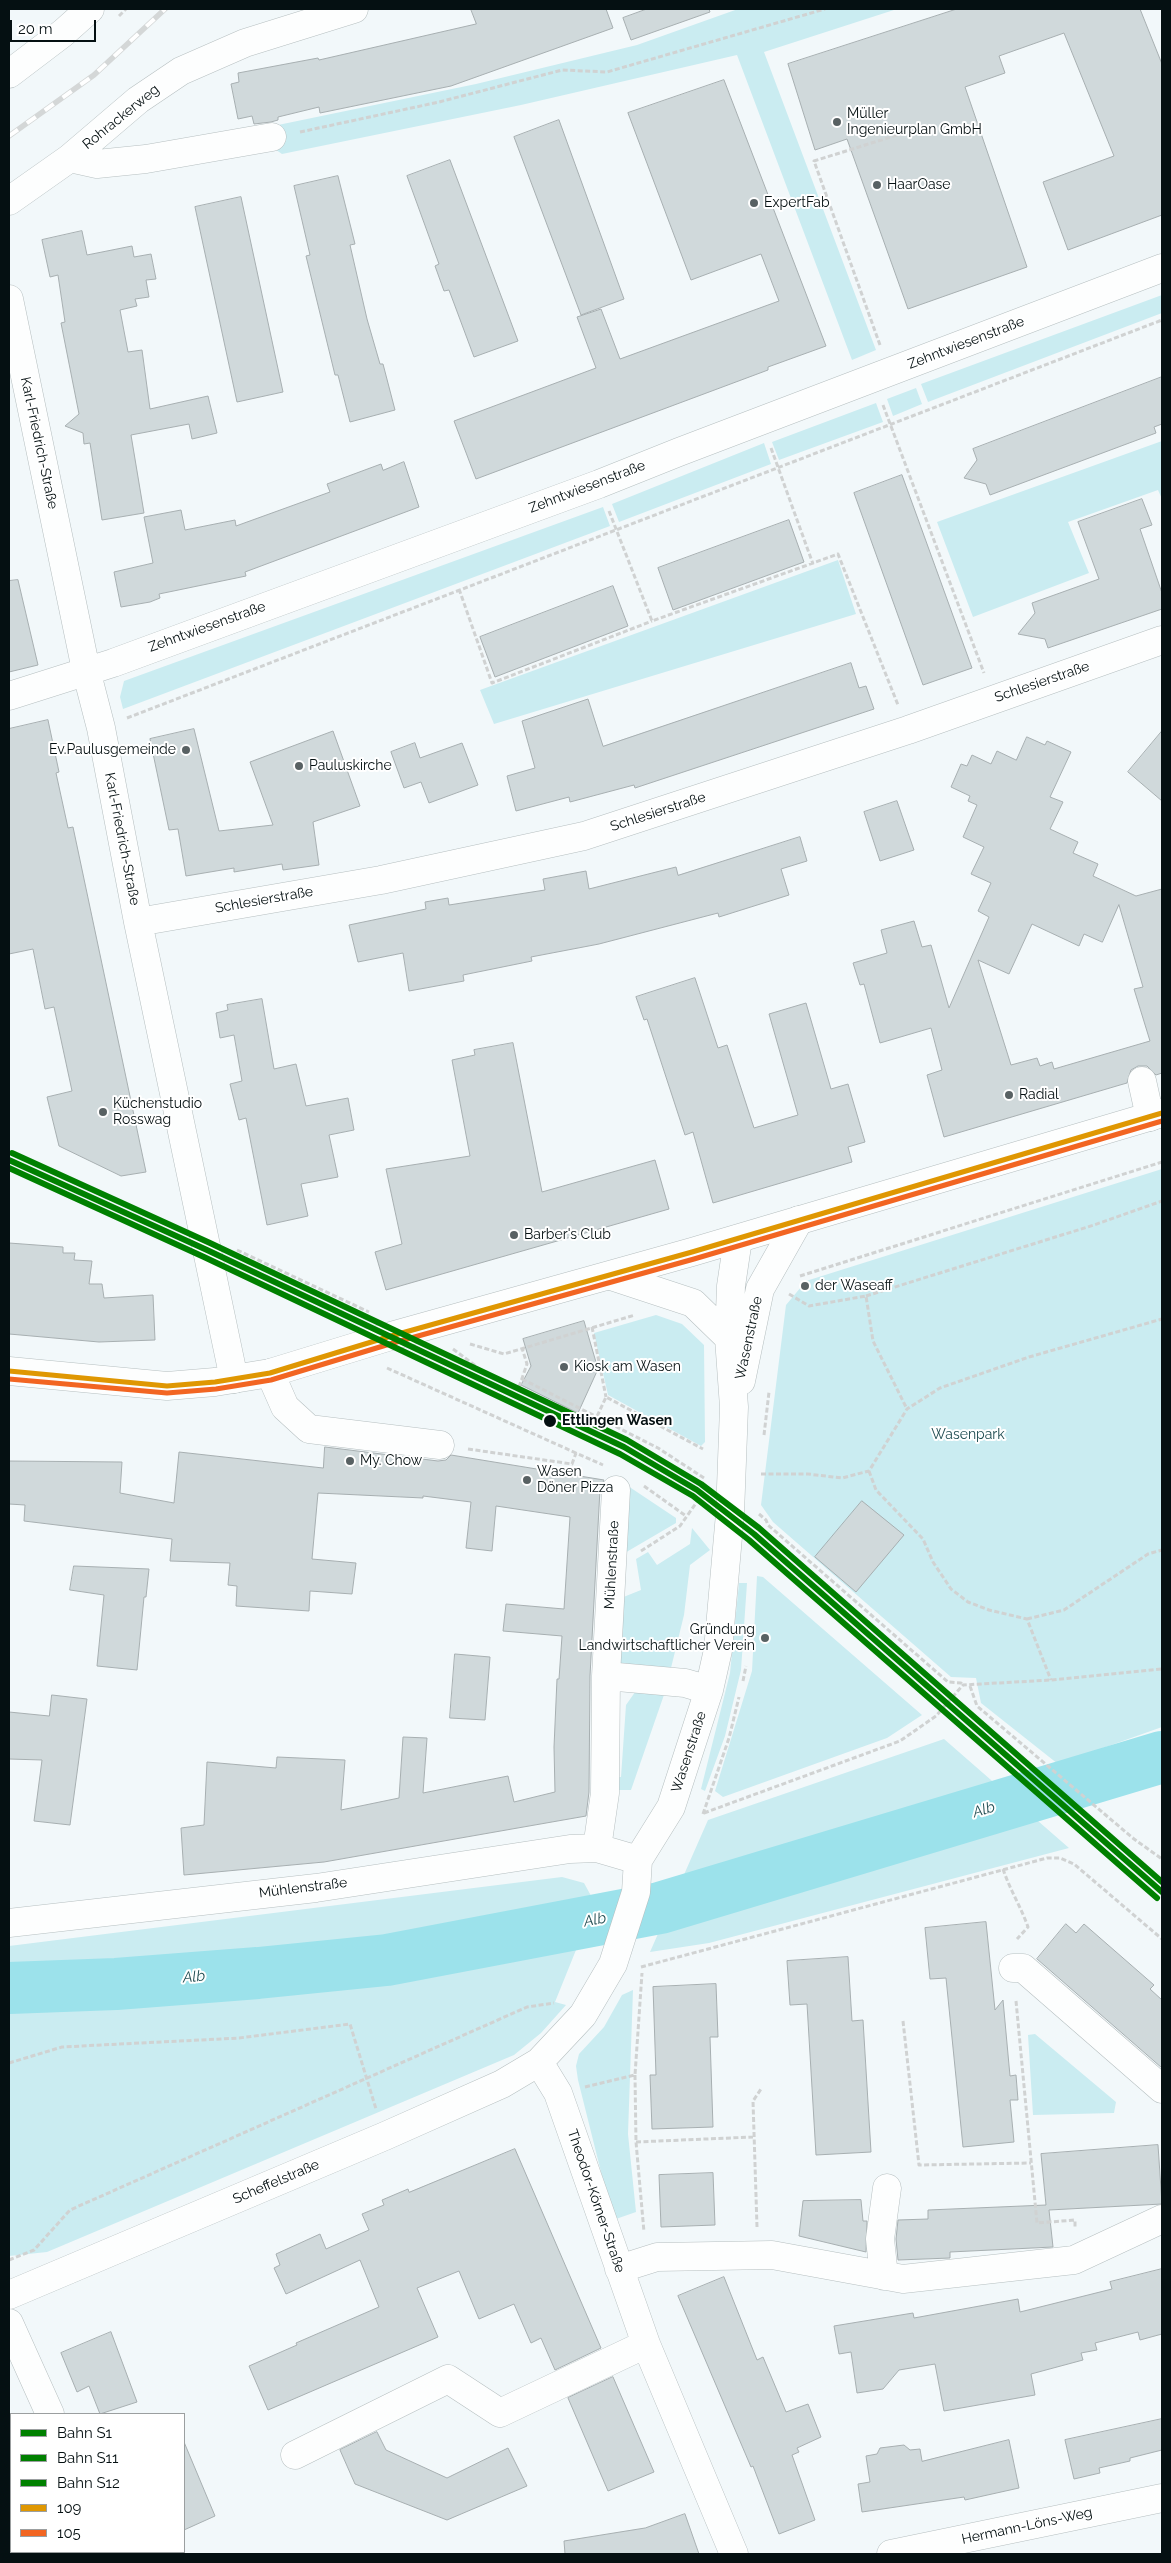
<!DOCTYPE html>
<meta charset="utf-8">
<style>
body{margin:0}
#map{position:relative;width:1171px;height:2563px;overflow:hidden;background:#f2f8fa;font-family:Raleway,sans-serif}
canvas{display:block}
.frame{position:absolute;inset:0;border:10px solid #051012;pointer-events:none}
.legend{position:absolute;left:10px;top:2413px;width:175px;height:140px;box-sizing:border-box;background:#fff;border:1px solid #9b9fa0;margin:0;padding:6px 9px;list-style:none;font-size:15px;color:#051012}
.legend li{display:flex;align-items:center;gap:10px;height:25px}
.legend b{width:25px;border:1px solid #9b9fa0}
.scale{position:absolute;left:10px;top:20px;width:86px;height:22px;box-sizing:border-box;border:2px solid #051012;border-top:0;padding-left:6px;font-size:15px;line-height:18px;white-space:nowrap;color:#051012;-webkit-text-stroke:4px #fff;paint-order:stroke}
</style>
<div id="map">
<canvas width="1171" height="2563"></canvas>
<div class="frame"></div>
<ul class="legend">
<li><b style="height:6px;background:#008000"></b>Bahn S1</li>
<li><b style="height:6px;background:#008000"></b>Bahn S11</li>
<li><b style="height:6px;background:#008000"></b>Bahn S12</li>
<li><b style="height:6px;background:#df9702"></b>109</li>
<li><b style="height:6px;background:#f26522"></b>105</li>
</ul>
<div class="scale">20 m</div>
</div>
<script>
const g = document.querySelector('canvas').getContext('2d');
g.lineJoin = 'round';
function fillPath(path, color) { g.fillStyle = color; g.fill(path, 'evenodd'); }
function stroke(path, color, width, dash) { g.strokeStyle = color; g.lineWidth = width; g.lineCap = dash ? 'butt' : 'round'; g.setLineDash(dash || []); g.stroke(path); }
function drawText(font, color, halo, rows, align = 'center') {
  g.font = font + ' Raleway,sans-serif'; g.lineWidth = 4; g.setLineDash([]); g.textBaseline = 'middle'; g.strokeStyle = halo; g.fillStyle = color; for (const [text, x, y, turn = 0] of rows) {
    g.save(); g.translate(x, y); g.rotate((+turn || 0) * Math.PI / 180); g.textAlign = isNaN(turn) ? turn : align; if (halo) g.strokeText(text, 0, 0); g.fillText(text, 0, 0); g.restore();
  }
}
fillPath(new Path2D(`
 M 738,9 L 897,9 L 764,52 L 876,350 L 852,360 L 737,55 L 521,105 L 282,154 L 249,131 L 476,84 L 637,45 Z
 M 1162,295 L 1162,313 L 928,402 L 921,384 Z
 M 916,388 L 922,404 L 893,416 L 887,399 Z
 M 876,403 L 883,422 L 779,460 L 772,442 Z
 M 1162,441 L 1162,499 L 1158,490 L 1068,522 L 1089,573 L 973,617 L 937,522 Z
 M 764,443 L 771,464 L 619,522 L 612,504 Z
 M 603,507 L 610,526 L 123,709 L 120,697 L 124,681 Z
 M 838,560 L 856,614 L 494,724 L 480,690 Z
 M 1162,1169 L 1162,1727 L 1058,1764 L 981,1703 L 976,1678 L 951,1677 L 773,1522 L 761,1505 L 786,1305 L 806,1281 Z
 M 656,1315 L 682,1324 L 704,1345 L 705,1442 L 701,1446 L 608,1395 L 594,1333 Z
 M 628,1486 L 676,1518 L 676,1523 L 623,1554 Z
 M 692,1528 L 710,1550 L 690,1565 L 684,1615 L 670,1672 L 612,1662 L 616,1600 L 641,1590 L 636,1559 L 648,1552 L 657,1565 L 690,1544 Z
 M 757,1576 L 763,1577 L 922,1715 L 887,1738 L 723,1797 L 715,1791 L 752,1671 Z
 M 739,1583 L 747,1583 L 741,1670 L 725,1736 L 705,1791 L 701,1789 L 730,1673 Z
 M 640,1685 L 666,1689 L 631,1790 L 613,1790 L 613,1777 L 621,1777 L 626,1705 Z
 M 944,1739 L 1069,1848 L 709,1943 L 650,1952 L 708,1820 Z
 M 562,1877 L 584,1883 L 595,1903 L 555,2002 L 566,2005 L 541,2033 L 514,2055 L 47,2252 L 9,2256 L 9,1946 Z
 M 633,1990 L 628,2134 L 636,2212 L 613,2220 L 578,2080 L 576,2066 L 579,2054 L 604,2027 L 622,1995 Z
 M 1035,2034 L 1116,2102 L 1114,2113 L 1033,2115 L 1028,2035 Z`), '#caecf1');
stroke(new Path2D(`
 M 9,1988 L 116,1984 L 258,1973 L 387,1960 L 660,1908 L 1162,1757`), '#9ce2eb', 52);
const building = new Path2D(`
 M 471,9 L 606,9 L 613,28 L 451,86 L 320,113 L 319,107 L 278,117 L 278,120 L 271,122 L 254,124 L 252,116 L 238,119 L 231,84 L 239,82 L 238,73 L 318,58 L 319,60 L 476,24 Z
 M 647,9 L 709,9 L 710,12 L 631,40 L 623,18 Z
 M 957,9 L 1140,9 L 1162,64 L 1162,215 L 1068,250 L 1043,182 L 1114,156 L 1064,33 L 999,56 L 1005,73 L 965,87 L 1027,267 L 908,309 L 847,139 L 815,150 L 788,64 Z
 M 724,80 L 826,346 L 768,367 L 768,370 L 476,479 L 454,421 L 596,368 L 577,317 L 601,309 L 620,359 L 779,301 L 761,254 L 691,280 L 628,113 Z
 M 559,120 L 624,299 L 581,315 L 514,137 Z
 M 450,160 L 518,341 L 474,357 L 449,290 L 444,291 L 435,266 L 439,264 L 407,176 Z
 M 338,176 L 355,244 L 350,245 L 367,319 L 380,364 L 383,364 L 395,410 L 350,422 L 338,375 L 335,375 L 306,256 L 310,255 L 294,186 Z
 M 241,197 L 283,392 L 237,402 L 195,207 Z
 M 82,231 L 87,255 L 132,246 L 134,257 L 151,254 L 156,279 L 146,280 L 149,297 L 135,299 L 137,306 L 120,310 L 128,352 L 142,350 L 150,409 L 208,396 L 217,433 L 192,439 L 189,424 L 131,435 L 144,513 L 102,520 L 90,443 L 84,444 L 83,433 L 65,426 L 79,414 L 61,323 L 65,322 L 58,275 L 50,277 L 42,240 Z
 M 1162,377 L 1162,424 L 1154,427 L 1156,433 L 990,495 L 986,484 L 964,478 L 977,460 L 973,449 Z
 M 404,462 L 419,507 L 245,572 L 246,576 L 159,594 L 160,598 L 150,602 L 121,607 L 114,572 L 153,563 L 144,517 L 181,510 L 185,530 L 235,520 L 236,526 L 330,492 L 327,484 L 381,464 L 383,470 Z
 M 902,475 L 972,668 L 923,685 L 854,493 Z
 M 1142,499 L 1152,525 L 1140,529 L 1162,593 L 1162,609 L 1048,648 L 1045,639 L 1018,634 L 1035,613 L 1032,603 L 1099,579 L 1078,522 Z
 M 789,520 L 804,562 L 673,610 L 658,568 Z
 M 18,580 L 38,665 L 9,672 L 9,581 Z
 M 613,586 L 628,626 L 495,677 L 480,637 Z
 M 851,663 L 859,688 L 866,686 L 874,709 L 635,788 L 634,785 L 570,802 L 569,797 L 516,811 L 507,776 L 535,768 L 522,721 L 588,699 L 603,746 Z
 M 48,720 L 59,772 L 56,773 L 68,828 L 73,827 L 146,1172 L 121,1176 L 59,1146 L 47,1097 L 72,1091 L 54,1007 L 45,1009 L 33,949 L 9,954 L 9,729 Z
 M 194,729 L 219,831 L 273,825 L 250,762 L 333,731 L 360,806 L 313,822 L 319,865 L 283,870 L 282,864 L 234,872 L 234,868 L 186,876 L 178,829 L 169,830 L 150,739 Z
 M 1162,731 L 1162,801 L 1128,772 Z
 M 1027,737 L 1045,745 L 1047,741 L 1071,752 L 1050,797 L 1063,802 L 1050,829 L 1078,842 L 1073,853 L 1098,864 L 1093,876 L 1136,896 L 1162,889 L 1162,1073 L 1156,1075 L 1147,1066 L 1138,1066 L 1131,1070 L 1127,1083 L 1120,1085 L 944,1137 L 927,1075 L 942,1070 L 931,1028 L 880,1043 L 864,984 L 860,985 L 853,963 L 887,953 L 881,930 L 914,921 L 922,947 L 931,945 L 949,1008 L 989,917 L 978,911 L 991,883 L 971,874 L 984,847 L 963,837 L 977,805 L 968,801 L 970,796 L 951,787 L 961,764 L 967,766 L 972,755 L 991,764 L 997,751 L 1016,760 ZM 1119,905 L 1143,987 L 1134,989 L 1150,1041 L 1054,1069 L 1052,1062 L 1040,1066 L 1037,1058 L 1011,1065 L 978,960 L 1009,974 L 1032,924 L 1079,946 L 1084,934 L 1102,942 Z
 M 415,743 L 420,758 L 462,743 L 478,785 L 429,803 L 421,782 L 404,788 L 391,752 Z
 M 897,801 L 914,850 L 880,861 L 864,812 Z
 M 800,837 L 807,861 L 781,869 L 789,895 L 719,917 L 718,913 L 599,944 L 531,957 L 532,961 L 463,975 L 464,981 L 409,991 L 403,953 L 358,962 L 349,925 L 426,909 L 425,902 L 448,898 L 449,905 L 545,890 L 543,879 L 586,871 L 589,889 L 676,867 L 678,875 Z
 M 695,978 L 718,1048 L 727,1045 L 754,1128 L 798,1115 L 769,1014 L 806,1003 L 831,1089 L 848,1084 L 865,1142 L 848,1147 L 852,1162 L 713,1203 L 693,1132 L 685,1135 L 647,1019 L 644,1020 L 636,997 Z
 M 262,999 L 274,1069 L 296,1064 L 306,1106 L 348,1098 L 354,1130 L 329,1135 L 338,1177 L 301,1184 L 308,1216 L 267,1225 L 246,1118 L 239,1120 L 230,1084 L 242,1081 L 234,1035 L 220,1038 L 216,1013 L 228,1010 L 227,1005 Z
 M 513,1043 L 542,1192 L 655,1160 L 669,1209 L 386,1290 L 375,1252 L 402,1244 L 386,1169 L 470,1156 L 452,1060 L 475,1055 L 474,1050 Z
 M 9,1243 L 63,1247 L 63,1253 L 75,1253 L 74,1260 L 92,1261 L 89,1284 L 102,1284 L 104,1298 L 153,1295 L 155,1340 L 99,1342 L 9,1334 Z
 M 584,1321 L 598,1369 L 578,1413 L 521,1385 L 531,1366 L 523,1339 Z
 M 325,1447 L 438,1461 L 446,1460 L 451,1455 L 604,1480 L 600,1489 L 590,1676 L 589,1792 L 586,1816 L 324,1862 L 184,1875 L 181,1828 L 204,1825 L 207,1762 L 276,1768 L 277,1757 L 345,1760 L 341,1810 L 399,1798 L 403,1737 L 427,1738 L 423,1793 L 508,1776 L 514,1802 L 555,1792 L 554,1747 L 557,1679 L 559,1679 L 562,1636 L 503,1631 L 506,1604 L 564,1609 L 570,1517 L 496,1506 L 492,1551 L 466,1548 L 471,1502 L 423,1496 L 423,1498 L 318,1493 L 312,1559 L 356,1563 L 352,1594 L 310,1591 L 309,1611 L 236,1606 L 237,1586 L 228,1585 L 230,1563 L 170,1561 L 172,1539 L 24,1521 L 25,1505 L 9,1504 L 9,1461 L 122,1462 L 120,1493 L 174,1503 L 179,1452 L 323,1468 Z
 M 862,1501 L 904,1535 L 856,1592 L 815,1557 Z
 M 74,1566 L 149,1569 L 146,1597 L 144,1597 L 137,1670 L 97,1666 L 104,1595 L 70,1590 Z
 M 455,1654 L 490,1657 L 485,1720 L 450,1718 Z
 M 52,1695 L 87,1699 L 70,1825 L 34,1821 L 42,1760 L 9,1759 L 9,1712 L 49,1716 Z
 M 986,1922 L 995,2010 L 1003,2000 L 1010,2076 L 1016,2075 L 1018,2100 L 1010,2100 L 1014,2142 L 963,2147 L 946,1978 L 930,1979 L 925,1928 Z
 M 1066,1924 L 1076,1933 L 1084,1924 L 1154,1985 L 1150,1989 L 1162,2000 L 1162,2068 L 1037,1959 Z
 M 848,1957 L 852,2021 L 863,2020 L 871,2152 L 816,2155 L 807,2004 L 790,2005 L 787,1961 Z
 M 716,1984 L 718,2037 L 710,2037 L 713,2127 L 652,2129 L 650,2075 L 656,2075 L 653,1987 Z
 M 1158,2145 L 1162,2204 L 1049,2210 L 1053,2247 L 950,2252 L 950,2258 L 898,2260 L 896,2239 L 898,2220 L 928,2219 L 928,2210 L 1046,2205 L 1041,2154 Z
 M 515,2149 L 601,2348 L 555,2370 L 541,2338 L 531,2343 L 514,2304 L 479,2319 L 459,2271 L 417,2288 L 438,2337 L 268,2410 L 249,2366 L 297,2345 L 296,2343 L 379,2307 L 360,2260 L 286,2294 L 274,2268 L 280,2265 L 276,2254 L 320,2234 L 326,2249 L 369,2230 L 362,2214 L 384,2205 L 382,2200 L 408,2189 L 409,2192 Z
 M 713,2173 L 715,2225 L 661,2227 L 659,2175 Z
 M 861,2200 L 863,2221 L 867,2221 L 866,2252 L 799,2236 L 803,2201 Z
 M 1162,2269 L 1162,2334 L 1140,2340 L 1138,2332 L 1095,2343 L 1097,2350 L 1081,2353 L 1083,2360 L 1031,2374 L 1035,2395 L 944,2411 L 935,2364 L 899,2370 L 883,2389 L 857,2393 L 851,2352 L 839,2354 L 834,2326 L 913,2313 L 914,2318 L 1018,2299 L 1020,2312 L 1112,2289 L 1110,2282 Z
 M 724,2277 L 757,2360 L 763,2357 L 786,2412 L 808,2404 L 821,2437 L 797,2448 L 799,2452 L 792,2455 L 815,2520 L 779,2534 L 753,2466 L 751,2467 L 678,2296 Z
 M 111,2332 L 137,2402 L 100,2414 L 89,2386 L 77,2392 L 61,2353 Z
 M 613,2377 L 654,2472 L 608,2491 L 568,2398 Z
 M 1162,2419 L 1162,2450 L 1130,2458 L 1130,2461 L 1099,2468 L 1100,2473 L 1074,2479 L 1065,2440 Z
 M 377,2432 L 386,2450 L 447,2478 L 508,2448 L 527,2486 L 447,2520 L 355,2484 L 340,2450 Z
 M 1009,2440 L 1019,2488 L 965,2500 L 964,2497 L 862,2512 L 858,2484 L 870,2482 L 866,2456 L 877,2454 L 880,2448 L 904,2445 L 910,2450 L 920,2449 L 922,2461 Z
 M 184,2442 L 215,2516 L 184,2530 Z
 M 685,2514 L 699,2554 L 565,2554 L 564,2541 L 645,2528 Z`);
fillPath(building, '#d0d9db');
stroke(building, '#a7afb1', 1);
const minor = new Path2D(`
 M 9,74 L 63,33 L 90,9
 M 70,158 L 97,164 L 146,159 L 272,137
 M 9,201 L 70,158 L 138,100 L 181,71 L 245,43 L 354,9
 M 9,299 L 86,670 L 101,728 L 138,922 L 234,1379
 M 9,696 L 113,663 L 599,484 L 679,452 L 1162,268
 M 138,922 L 381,880 L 584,836 L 908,730 L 1162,640
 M 1142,1081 L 1150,1117
 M 611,1276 L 693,1303 L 729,1338
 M 270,1373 L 285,1407 L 309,1429 L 440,1445
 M 741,1381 L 760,1289 L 799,1220
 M 606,1676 L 685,1683 L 709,1690
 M 597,1848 L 605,1793 L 606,1676 L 616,1490
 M 9,1923 L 316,1888 L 570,1849 L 597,1848 L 638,1860
 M 1013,1968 L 1023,1968 L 1162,2089
 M 539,2062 L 558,2093 L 646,2344 L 734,2554
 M 619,2269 L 657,2257 L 772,2255 L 903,2279 L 1074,2260 L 1162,2219
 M 884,2276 L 880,2239 L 887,2188
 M 9,2295 L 385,2136 L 502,2084 L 539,2062 L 583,2015 L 613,1964 L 636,1892 L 638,1860 L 671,1807 L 709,1690 L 718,1650 L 730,1514 L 734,1407 L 729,1338 L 731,1286 L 738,1239
 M 9,2323 L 50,2414
 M 295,2455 L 448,2379 L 500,2413 L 646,2344
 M 111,2552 L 112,2554
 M 891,2554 L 1162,2498`);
const major = new Path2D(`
 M 9,1371 L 167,1386 L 215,1382 L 270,1373 L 391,1336 L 692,1252 L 1162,1113`);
stroke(minor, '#b6bfc0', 29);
stroke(major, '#b6bfc0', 29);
stroke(new Path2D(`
 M 119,16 L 126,9
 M 300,132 L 439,102 L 562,70 L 607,72 L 825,9
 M 880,345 L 814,161 L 907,132
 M 883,405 L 984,673
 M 771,448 L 813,564
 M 609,511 L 652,621 L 838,554 L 898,705
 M 459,589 L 492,683 L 652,621
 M 127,718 L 1162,320
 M 237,1250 L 369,1312
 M 800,1276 L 1162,1162
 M 789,1294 L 809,1306 L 866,1296 L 873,1341 L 907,1409
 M 866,1296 L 1094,1225 L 1162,1201
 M 592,1327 L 606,1397
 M 470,1344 L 504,1354 L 635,1315
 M 453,1349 L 476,1366
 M 387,1368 L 576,1453
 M 522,1379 L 658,1448 L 704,1478
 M 519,1387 L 527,1364 L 522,1348
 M 594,1423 L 606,1397 L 703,1449
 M 764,1435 L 769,1392
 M 468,1449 L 572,1464 L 576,1453 L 603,1465
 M 869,1471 L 876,1490 L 923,1539 L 933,1562 L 951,1589 L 968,1602 L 989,1610 L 1027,1619 L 1051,1680
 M 761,1474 L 808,1474 L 842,1478 L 869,1471 L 907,1409 L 940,1388 L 1029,1357 L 1162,1319
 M 644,1486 L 686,1516
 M 759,1514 L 766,1520 L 768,1525 L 948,1682 L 961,1683 L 963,1685
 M 641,1551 L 680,1526 L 701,1496
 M 1027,1619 L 1064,1610 L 1148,1554 L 1162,1550
 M 743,1681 L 746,1666
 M 970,1686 L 977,1706 L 1134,1839 L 1162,1859
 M 704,1813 L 900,1741 L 936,1716 L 963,1685 L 1051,1680 L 1162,1669
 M 703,1814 L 729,1738 L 739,1697
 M 1003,1869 C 1010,1890 1021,1907 1028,1927 L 1017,1939
 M 641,1967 L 1047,1858 L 1060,1858 L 1074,1864 L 1162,1939
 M 1016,2001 L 1037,2223 L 1075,2220 L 1075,2228
 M 903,2021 L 919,2165 L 1031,2163
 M 9,2063 L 62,2047 L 239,2038 L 350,2024 L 376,2109
 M 635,2075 L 636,2142 L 644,2232
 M 585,2087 L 635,2075 L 642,1973
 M 636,2142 L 753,2137
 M 757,2227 L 753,2101 L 761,2089
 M 9,2260 L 34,2250 L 70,2210 L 527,2007 L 554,2003`), '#d0d2d2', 3, [5, 2.5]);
stroke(minor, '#fdfefe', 28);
stroke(major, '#fdfefe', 28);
const rail = new Path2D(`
 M 9,136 L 94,75 L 165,9`);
stroke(rail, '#d4d7d7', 5.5);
stroke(rail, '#fff', 4, [11]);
stroke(new Path2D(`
 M 9,1371 L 167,1386 L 215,1382 L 270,1373 L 391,1336 L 692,1252 L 1162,1113`), '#df9702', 5);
stroke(new Path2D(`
 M 9,1379 L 167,1393 L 216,1389 L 271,1380 L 393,1343 L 694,1259 L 1162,1121`), '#f26522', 5);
stroke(new Path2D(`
 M 9,1160 L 207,1250 L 624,1447 L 697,1490 L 754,1534 L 1162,1892`), '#008000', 6);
stroke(new Path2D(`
 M 9,1168 L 204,1257 L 620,1454 L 693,1496 L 749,1540 L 1157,1898`), '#008000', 6);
stroke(new Path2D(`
 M 12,1153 L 210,1243 L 627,1440 L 701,1484 L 759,1528 L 1162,1882`), '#008000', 6);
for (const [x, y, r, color] of [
 [837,122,5,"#586163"],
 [877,185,5,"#586163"],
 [754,203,5,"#586163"],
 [186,750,5,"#586163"],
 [299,766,5,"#586163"],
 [1009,1095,5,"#586163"],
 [103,1112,5,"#586163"],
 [514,1235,5,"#586163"],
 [805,1286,5,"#586163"],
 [564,1367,5,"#586163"],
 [550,1421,7,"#051012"],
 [350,1461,5,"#586163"],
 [527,1480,5,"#586163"],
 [765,1638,5,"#586163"]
]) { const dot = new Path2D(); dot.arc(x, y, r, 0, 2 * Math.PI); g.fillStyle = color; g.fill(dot); stroke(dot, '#fff', 2); }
drawText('14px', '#051012', '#fff', [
 ["Müller",847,114],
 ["Ingenieurplan GmbH",847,130],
 ["HaarOase",887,185],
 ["ExpertFab",764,203],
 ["Ev.Paulusgemeinde",176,750,"right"],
 ["Pauluskirche",309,766],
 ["Radial",1019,1095],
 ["Küchenstudio",113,1104],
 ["Rosswag",113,1120],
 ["Barber's Club",524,1235],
 ["der Waseaff",815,1286],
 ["Kiosk am Wasen",574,1367],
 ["My. Chow",360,1461],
 ["Wasen",537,1472],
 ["Döner Pizza",537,1488],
 ["Gründung",755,1630,"right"],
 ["Landwirtschaftlicher Verein",755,1646,"right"]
], 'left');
drawText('14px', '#051012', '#fff', [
 ["Rohrackerweg",121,117,-39],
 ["Zehntwiesenstraße",966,343,-21],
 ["Karl-Friedrich-Straße",39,443,78],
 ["Zehntwiesenstraße",587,487,-21],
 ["Zehntwiesenstraße",207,627,-20],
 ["Schlesierstraße",1042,682,-19],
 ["Schlesierstraße",658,812,-18],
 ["Karl-Friedrich-Straße",122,839,79],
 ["Schlesierstraße",264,900,-10],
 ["Wasenstraße",749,1338,-78],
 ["Mühlenstraße",612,1565,-87],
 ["Wasenstraße",689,1752,-72],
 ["Mühlenstraße",303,1888,-7],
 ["Scheffelstraße",276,2182,-23],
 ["Theodor-Körner-Straße",596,2201,71],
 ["Hermann-Löns-Weg",1027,2526,-12]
]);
drawText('bold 14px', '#051012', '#fff', [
 ["Ettlingen Wasen",562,1421]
], 'left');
drawText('14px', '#204d52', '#fff', [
 ["Wasenpark",968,1435]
]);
drawText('italic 15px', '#214d52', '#fff', [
 ["Alb",984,1810,-17],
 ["Alb",595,1920,-11],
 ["Alb",194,1977,-5]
]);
</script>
